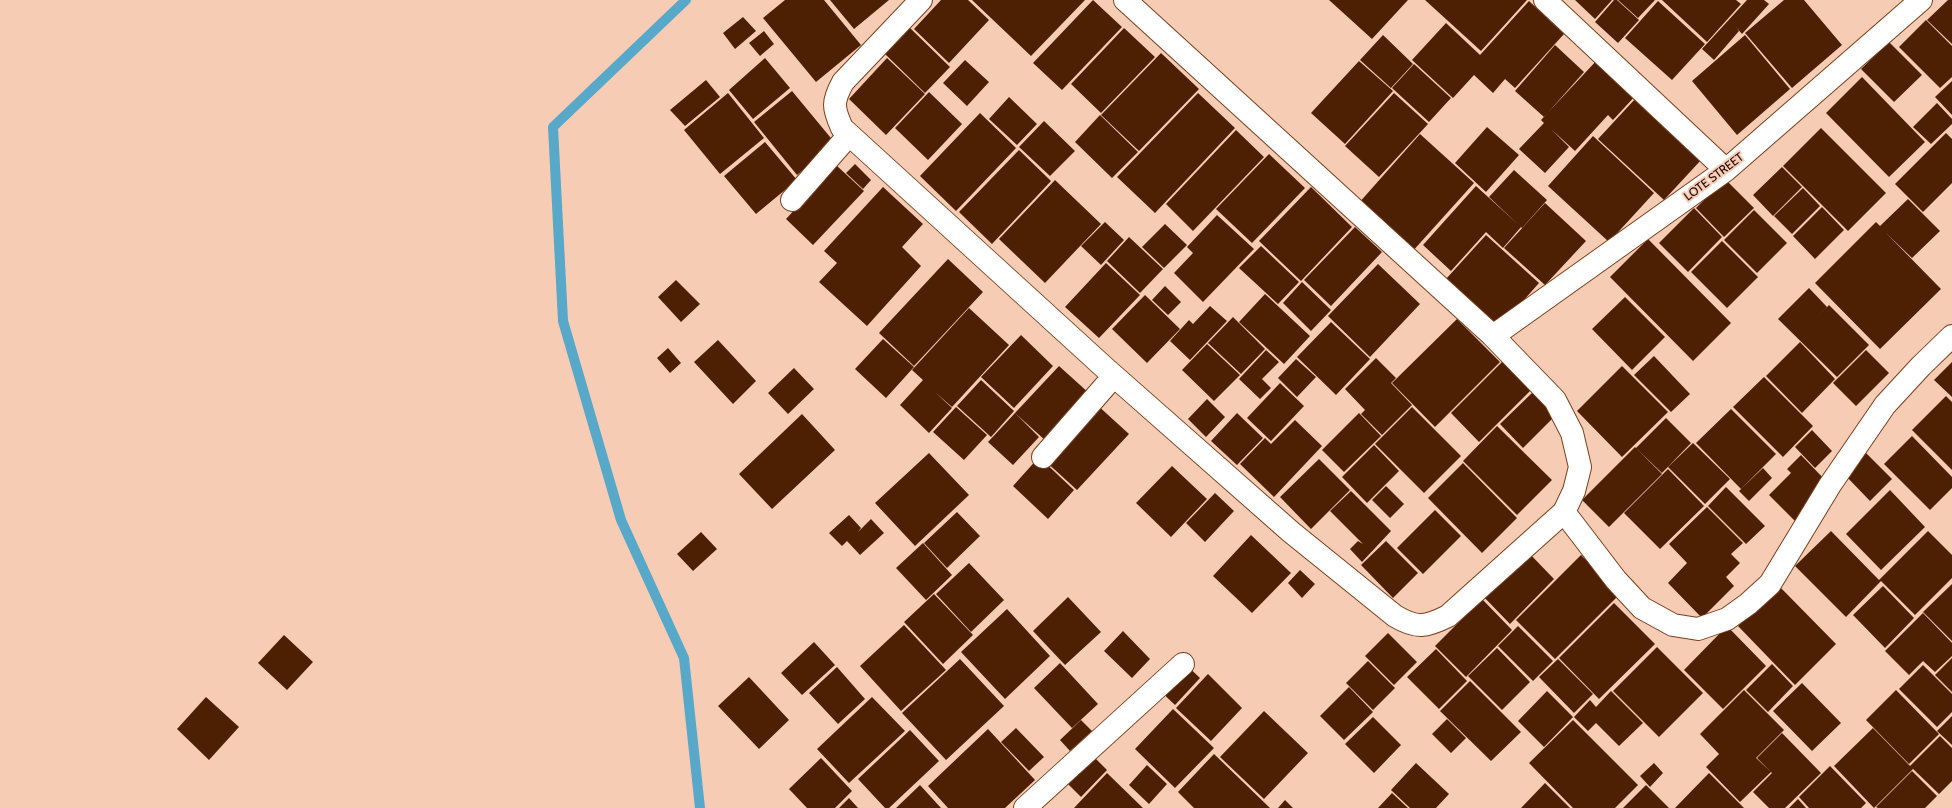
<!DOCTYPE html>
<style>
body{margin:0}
canvas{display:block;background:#f7ccb5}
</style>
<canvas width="1952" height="808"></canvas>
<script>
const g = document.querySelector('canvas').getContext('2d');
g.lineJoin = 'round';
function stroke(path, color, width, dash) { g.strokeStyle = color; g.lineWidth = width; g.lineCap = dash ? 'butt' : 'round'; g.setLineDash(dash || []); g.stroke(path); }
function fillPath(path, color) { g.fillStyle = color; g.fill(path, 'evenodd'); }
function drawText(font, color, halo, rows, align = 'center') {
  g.font = font + ' Cabin,sans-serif'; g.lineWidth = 4; g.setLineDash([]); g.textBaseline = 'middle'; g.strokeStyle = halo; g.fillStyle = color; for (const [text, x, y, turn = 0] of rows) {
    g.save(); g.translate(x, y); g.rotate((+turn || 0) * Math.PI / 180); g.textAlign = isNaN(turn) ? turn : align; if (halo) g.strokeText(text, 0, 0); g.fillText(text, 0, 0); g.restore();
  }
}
stroke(new Path2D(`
 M 686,0 L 553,127 L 563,321 L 621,520 L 684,658 L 700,808`), '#58a8ca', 10);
fillPath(new Path2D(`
 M 785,0 L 824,0 L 861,45 L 816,82 L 763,18 Z
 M 830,0 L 889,0 L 854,29 Z
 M 941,0 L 968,0 L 989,20 L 949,63 L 914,29 Z
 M 972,0 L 1085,0 L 1031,56 Z
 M 1093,0 L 1122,27 L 1062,90 L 1033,63 Z
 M 1329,0 L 1408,0 L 1372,39 Z
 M 1425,0 L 1527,0 L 1481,51 Z
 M 1575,0 L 1612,0 L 1595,19 Z
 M 1614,0 L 1617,0 L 1639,20 L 1618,43 L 1595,22 Z
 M 1618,0 L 1655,0 L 1638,18 Z
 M 1662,0 L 1736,0 L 1741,4 L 1707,42 Z
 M 1747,0 L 1764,0 L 1769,4 L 1742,34 L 1736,27 L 1739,31 L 1714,60 L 1702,49 Z
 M 1784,0 L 1804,0 L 1842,45 L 1792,88 L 1745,33 Z
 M 1948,0 L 1952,0 L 1952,44 L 1927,20 Z
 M 1529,1 L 1564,34 L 1515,88 L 1505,79 L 1493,93 L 1474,75 L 1453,98 L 1412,60 L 1446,23 L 1480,55 Z
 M 1658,1 L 1705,44 L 1672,80 L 1625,38 Z
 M 743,17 L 756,31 L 735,49 L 723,33 Z
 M 1926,20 L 1952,46 L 1952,77 L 1940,88 L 1899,47 Z
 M 910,28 L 950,67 L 925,93 L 885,54 Z
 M 1124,28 L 1155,57 L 1101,113 L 1071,84 Z
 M 764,31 L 774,44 L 760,56 L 749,43 Z
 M 1383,35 L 1413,64 L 1391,88 L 1360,60 Z
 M 1745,35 L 1790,89 L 1737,135 L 1692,81 Z
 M 1889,42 L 1922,75 L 1894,102 L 1861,69 Z
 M 1555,45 L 1584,72 L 1544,117 L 1515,91 Z
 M 1161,53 L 1199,89 L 1139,151 L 1101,115 Z
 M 765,58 L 790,88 L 753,119 L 729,90 Z
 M 887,58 L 925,94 L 886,135 L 849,99 Z
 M 1598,59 L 1637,94 L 1613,120 L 1608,115 L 1575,151 L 1551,129 L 1569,147 L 1545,173 L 1519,149 L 1544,123 L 1541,120 Z
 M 965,60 L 989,82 L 967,106 L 943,83 Z
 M 1359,61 L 1393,91 L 1345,144 L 1311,113 Z
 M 1414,64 L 1451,98 L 1429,122 L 1392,88 Z
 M 1862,77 L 1925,142 L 1889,177 L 1826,113 Z
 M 706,80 L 720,97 L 685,126 L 670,110 Z
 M 1952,81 L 1952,115 L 1935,97 Z
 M 792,91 L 835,143 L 797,175 L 754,122 Z
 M 929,92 L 962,124 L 928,160 L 895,128 Z
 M 728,93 L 764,138 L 720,174 L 684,130 Z
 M 1198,93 L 1235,128 L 1155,213 L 1117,177 Z
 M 1394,93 L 1428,124 L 1379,177 L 1345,146 Z
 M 1009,97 L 1037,124 L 1017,145 L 989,119 Z
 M 1636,98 L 1702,159 L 1664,200 L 1598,139 Z
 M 1937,103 L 1952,119 L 1952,124 L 1931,144 L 1913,127 Z
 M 980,113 L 1016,148 L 956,211 L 920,176 Z
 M 1100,115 L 1138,152 L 1112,178 L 1075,142 Z
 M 1044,121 L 1075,151 L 1050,176 L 1019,147 Z
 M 1487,127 L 1519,155 L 1486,192 L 1455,163 Z
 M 1821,128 L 1886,193 L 1848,231 L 1783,166 Z
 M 1236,130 L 1264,157 L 1193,231 L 1166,204 Z
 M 1946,133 L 1952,139 L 1952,183 L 1923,212 L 1895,184 Z
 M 1420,134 L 1474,183 L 1411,253 L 1358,204 Z
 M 1593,136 L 1654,193 L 1609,242 L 1548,186 Z
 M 765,142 L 797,180 L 756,214 L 724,176 Z
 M 1019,150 L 1051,181 L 992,244 L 959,212 Z
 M 1269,154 L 1305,188 L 1252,243 L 1216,209 Z
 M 855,164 L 871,180 L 863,189 L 846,173 Z
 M 836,165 L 864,191 L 813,245 L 786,219 Z
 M 1782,167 L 1802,187 L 1773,216 L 1753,195 Z
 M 1514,170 L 1547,200 L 1522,228 L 1489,197 Z
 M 1725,179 L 1754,208 L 1724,237 L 1696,208 Z
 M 1055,180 L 1101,224 L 1045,283 L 999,239 Z
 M 1476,186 L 1521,227 L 1503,248 L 1486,232 L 1451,271 L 1423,245 Z
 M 883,187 L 923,224 L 902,247 L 921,266 L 867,326 L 819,282 L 837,263 L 824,251 Z
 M 1311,187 L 1352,227 L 1301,281 L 1259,241 Z
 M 1803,188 L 1820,206 L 1792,234 L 1774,216 Z
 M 1908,199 L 1940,231 L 1912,258 L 1886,233 L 1941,289 L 1880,349 L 1815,283 L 1876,222 L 1880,226 Z
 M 1545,203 L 1586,241 L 1545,285 L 1504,248 Z
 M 1822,207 L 1844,230 L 1815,259 L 1793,236 Z
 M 1694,208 L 1722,237 L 1688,272 L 1659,243 Z
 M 1754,210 L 1787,243 L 1757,273 L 1724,240 Z
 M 1217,215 L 1254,249 L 1203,302 L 1174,273 L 1193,253 L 1187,247 Z
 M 1105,222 L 1124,240 L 1101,265 L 1081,246 Z
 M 1165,224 L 1187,245 L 1164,268 L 1142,247 Z
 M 1355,227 L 1382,252 L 1331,306 L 1304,280 Z
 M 1486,235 L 1539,283 L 1499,328 L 1446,279 Z
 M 1129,237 L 1163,269 L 1140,293 L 1107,261 Z
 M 1648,239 L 1731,323 L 1693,361 L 1610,277 Z
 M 1722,241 L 1758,277 L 1727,308 L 1691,272 Z
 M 1261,246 L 1299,282 L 1278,304 L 1239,268 Z
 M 948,259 L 983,292 L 914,366 L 879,333 Z
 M 1106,263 L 1140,295 L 1099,338 L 1065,307 Z
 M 1378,264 L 1420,304 L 1370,357 L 1328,316 Z
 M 676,280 L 700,304 L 681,322 L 658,297 Z
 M 1302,282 L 1331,310 L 1311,331 L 1283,303 Z
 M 1165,286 L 1181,302 L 1168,315 L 1152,300 Z
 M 1809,288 L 1827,307 L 1809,326 L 1829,305 L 1869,345 L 1837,377 L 1778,319 Z
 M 1265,294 L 1310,336 L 1284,364 L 1239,322 Z
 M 1145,295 L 1180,329 L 1147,363 L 1112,329 Z
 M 1625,297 L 1665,337 L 1632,370 L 1592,329 Z
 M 1210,306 L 1227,321 L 1190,360 L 1170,341 L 1189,320 L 1193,324 Z
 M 969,308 L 1009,345 L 952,407 L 935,392 L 952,408 L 929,433 L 900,405 L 923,380 L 912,370 Z
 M 1233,317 L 1265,349 L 1241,374 L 1208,343 Z
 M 1457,319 L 1500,362 L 1435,427 L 1392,383 Z
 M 1331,322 L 1370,359 L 1336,395 L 1297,357 Z
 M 1021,335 L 1053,366 L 1014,408 L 981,377 Z
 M 883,339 L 914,367 L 886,398 L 855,369 Z
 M 718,340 L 756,381 L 733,404 L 694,362 Z
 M 1800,342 L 1835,379 L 1802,413 L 1766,376 Z
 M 1207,344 L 1240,375 L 1214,401 L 1182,370 Z
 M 668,348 L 681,363 L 670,373 L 657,358 Z
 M 1266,350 L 1279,362 L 1262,379 L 1258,375 L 1271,388 L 1260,399 L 1239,379 Z
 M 1866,350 L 1889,373 L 1856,406 L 1833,383 Z
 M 1654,356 L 1690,394 L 1671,412 L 1634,375 Z
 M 1376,358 L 1396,378 L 1391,383 L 1412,405 L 1382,435 L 1361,414 L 1365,410 L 1345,389 Z
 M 1296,359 L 1316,377 L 1297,397 L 1278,378 Z
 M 1504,360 L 1532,389 L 1479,442 L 1451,413 Z
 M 1952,362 L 1952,397 L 1934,380 Z
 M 1059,366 L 1090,394 L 1046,441 L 1015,413 Z
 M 1622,366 L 1668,412 L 1622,457 L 1577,411 Z
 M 794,368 L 814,389 L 788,414 L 768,393 Z
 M 1764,377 L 1813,426 L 1783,457 L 1733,407 Z
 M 981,380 L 1014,411 L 991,437 L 957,406 Z
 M 1280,383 L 1304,406 L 1271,441 L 1247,418 Z
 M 1533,392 L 1556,415 L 1523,448 L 1500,424 Z
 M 1946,396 L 1952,402 L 1952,470 L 1912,430 Z
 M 1207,399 L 1225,417 L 1206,437 L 1188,419 Z
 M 1095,403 L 1129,434 L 1077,490 L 1043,459 Z
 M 956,407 L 987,435 L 964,460 L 933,432 Z
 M 1412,407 L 1461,456 L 1424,493 L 1375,444 Z
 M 1731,409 L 1776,454 L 1741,489 L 1696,443 Z
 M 1015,413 L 1039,437 L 1013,465 L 988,442 Z
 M 1237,413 L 1263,438 L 1237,465 L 1211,441 Z
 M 1359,413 L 1381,436 L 1344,472 L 1322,450 Z
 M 802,414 L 835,450 L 772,509 L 739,474 Z
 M 1666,418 L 1691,443 L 1662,473 L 1636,448 Z
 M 1295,420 L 1322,446 L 1274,497 L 1240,464 L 1265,438 L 1271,444 Z
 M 1497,426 L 1552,480 L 1517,515 L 1463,461 Z
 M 1812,430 L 1832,451 L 1815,468 L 1795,447 Z
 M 1912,436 L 1952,477 L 1952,488 L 1930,510 L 1884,464 Z
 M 1693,443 L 1730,479 L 1705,504 L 1668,467 Z
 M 1374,445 L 1399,471 L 1367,503 L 1342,477 Z
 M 1635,447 L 1662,474 L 1609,527 L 1582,500 Z
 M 1865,452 L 1892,479 L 1870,501 L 1844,474 Z
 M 929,453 L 969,495 L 915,546 L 875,503 Z
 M 1801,455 L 1827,482 L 1816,499 L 1795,521 L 1769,495 L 1791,473 L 1787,469 Z
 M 1039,457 L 1074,490 L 1048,519 L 1013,486 Z
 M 1319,459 L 1350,490 L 1311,529 L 1280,497 Z
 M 1463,463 L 1517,518 L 1482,553 L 1428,498 Z
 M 1172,466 L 1207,499 L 1171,537 L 1136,503 Z
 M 1763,468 L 1772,478 L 1749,501 L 1739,491 Z
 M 1668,469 L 1704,506 L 1660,549 L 1624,513 Z
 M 1386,486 L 1404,504 L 1390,518 L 1372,500 Z
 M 1726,487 L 1765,526 L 1746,544 L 1708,506 Z
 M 1890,490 L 1925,527 L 1881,570 L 1846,534 Z
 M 1351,491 L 1391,531 L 1362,562 L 1350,549 L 1358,541 L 1363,544 L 1330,511 Z
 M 1215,493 L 1234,511 L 1205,542 L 1186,523 Z
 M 1707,507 L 1743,543 L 1731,554 L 1740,563 L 1726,577 L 1734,586 L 1702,618 L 1668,583 L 1687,563 L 1669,544 Z
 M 1435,510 L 1461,536 L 1423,574 L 1397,548 Z
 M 957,512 L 980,536 L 947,568 L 924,543 Z
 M 849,515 L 861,528 L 858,532 L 871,519 L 884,533 L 860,555 L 847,541 L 842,546 L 829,533 Z
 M 1831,531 L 1879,580 L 1928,531 L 1952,555 L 1952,578 L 1915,615 L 1881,581 L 1846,617 L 1795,566 Z
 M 701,532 L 717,549 L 693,571 L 677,554 Z
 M 1251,535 L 1291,573 L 1252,613 L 1213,576 Z
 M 1386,541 L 1418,573 L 1393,598 L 1361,565 Z
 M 923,543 L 952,575 L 926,600 L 896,568 Z
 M 1526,550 L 1554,579 L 1510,624 L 1481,594 Z
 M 1581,555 L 1620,594 L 1555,659 L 1516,620 Z
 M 969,563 L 1004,600 L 971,632 L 936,594 Z
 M 1300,570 L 1315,584 L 1302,598 L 1288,583 Z
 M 1952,584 L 1952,641 L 1923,612 Z
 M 1778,585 L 1836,644 L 1795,685 L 1738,626 Z
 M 1883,586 L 1914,618 L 1885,648 L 1853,615 Z
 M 934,594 L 973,635 L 943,664 L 904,622 Z
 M 1068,597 L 1101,632 L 1065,665 L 1033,631 Z
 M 1482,599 L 1512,630 L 1466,677 L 1435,646 Z
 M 1614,603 L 1655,644 L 1599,699 L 1559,658 Z
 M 1007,609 L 1050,656 L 1005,699 L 961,652 Z
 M 1923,613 L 1952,643 L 1952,656 L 1935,672 L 1923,661 L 1909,675 L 1885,651 Z
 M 904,625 L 946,670 L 901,711 L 860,666 Z
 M 1518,626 L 1553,661 L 1533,681 L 1498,646 Z
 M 1727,626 L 1766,666 L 1723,709 L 1684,670 Z
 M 1123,631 L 1150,659 L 1132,678 L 1104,651 Z
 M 1388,633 L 1417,662 L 1394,685 L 1365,656 Z
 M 284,635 L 313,662 L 287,690 L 258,663 Z
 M 814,642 L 835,665 L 802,695 L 781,673 Z
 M 1657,647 L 1703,693 L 1659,737 L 1613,691 Z
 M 1497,648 L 1530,682 L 1502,710 L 1468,676 Z
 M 1436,649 L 1467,681 L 1439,709 L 1407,677 Z
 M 1952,658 L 1952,692 L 1935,675 Z
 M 960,659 L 1004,706 L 946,760 L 902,713 Z
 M 1180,659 L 1200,678 L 1175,705 L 1155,686 Z
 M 1558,659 L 1593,694 L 1574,713 L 1539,677 Z
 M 1368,661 L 1395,688 L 1373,710 L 1346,683 Z
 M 1060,663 L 1098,704 L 1072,728 L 1034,688 Z
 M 1772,664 L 1793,686 L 1768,712 L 1746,690 Z
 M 1923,665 L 1952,694 L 1952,712 L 1937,727 L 1899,689 Z
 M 837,667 L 865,699 L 838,724 L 809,693 Z
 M 1208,674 L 1242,708 L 1211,741 L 1176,708 Z
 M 749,677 L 789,720 L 759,749 L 718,706 Z
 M 1470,681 L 1521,732 L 1491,761 L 1440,711 Z
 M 1802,683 L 1841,723 L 1812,751 L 1773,711 Z
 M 1349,687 L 1373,712 L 1344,740 L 1320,716 Z
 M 1744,690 L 1784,730 L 1756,758 L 1771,772 L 1740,802 L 1706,767 L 1719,754 L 1700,734 Z
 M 1896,690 L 1939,734 L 1909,764 L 1866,720 Z
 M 1547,691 L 1573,717 L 1544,747 L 1518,721 Z
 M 1611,691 L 1643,723 L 1619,746 L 1596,723 L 1588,731 L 1574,717 L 1590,700 L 1596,707 Z
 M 206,697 L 239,727 L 209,760 L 177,729 Z
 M 872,697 L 905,731 L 849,783 L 817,749 Z
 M 1173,709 L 1214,748 L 1175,788 L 1135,749 Z
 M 1264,711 L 1308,753 L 1264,799 L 1220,757 Z
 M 1952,716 L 1952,745 L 1937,731 Z
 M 1373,717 L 1401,745 L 1374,773 L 1345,744 Z
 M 1447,719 L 1466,738 L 1451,753 L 1432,734 Z
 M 1081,720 L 1092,731 L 1070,751 L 1060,740 Z
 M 1573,720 L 1638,785 L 1615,808 L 1573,808 L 1529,763 Z
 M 1016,728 L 1044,757 L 1029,771 L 1001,742 Z
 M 1873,728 L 1913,769 L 1874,808 L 1834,766 Z
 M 988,729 L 1035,780 L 1005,808 L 948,808 L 928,786 Z
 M 910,730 L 939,761 L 889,808 L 885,808 L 858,779 Z
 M 1782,733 L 1821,773 L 1785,808 L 1769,808 L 1753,792 L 1772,773 L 1773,774 L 1757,758 Z
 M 1940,736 L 1952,748 L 1952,781 L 1939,794 L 1910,766 Z
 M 1091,754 L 1107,770 L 1081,797 L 1065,781 Z
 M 1214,754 L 1270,808 L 1194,808 L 1178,792 Z
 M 821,758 L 852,791 L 835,808 L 807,808 L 789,789 Z
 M 1416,763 L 1449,794 L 1436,808 L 1410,808 L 1391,790 Z
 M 1654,763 L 1663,773 L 1650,787 L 1640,776 Z
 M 1147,765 L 1167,784 L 1149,804 L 1129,785 Z
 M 1830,766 L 1866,803 L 1861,808 L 1809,808 L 1799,797 Z
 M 1912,771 L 1937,796 L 1925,808 L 1878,808 L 1876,807 Z
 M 1107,773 L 1143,808 L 1074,808 Z
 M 1709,773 L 1744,808 L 1675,808 Z
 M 1545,783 L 1570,808 L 1521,808 Z
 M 920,785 L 941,808 L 896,808 Z
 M 1646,785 L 1669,808 L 1623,808 Z
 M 1392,793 L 1408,808 L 1378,808 Z
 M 849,798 L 858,808 L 839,808 Z
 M 1798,799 L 1806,808 L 1789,808 Z
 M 1285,800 L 1293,808 L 1278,808 Z`), '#4d2004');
const minor = new Path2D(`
 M 921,0 L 843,82 C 832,102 833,108 842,128 L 1105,368 L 1291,532 L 1395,616 C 1417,629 1426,627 1448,616 L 1564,512 L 1574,491 L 1580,467 L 1572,433 L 1555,400 L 1493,336 L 1125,0
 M 1545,0 L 1726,170
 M 792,200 L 849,135
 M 1493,336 L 1726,170 L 1921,0
 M 1043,457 L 1114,376
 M 1564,512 L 1616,580 L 1642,608 L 1673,625 L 1698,629 L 1727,619 L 1748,604 L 1770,584 L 1830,485 L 1885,405 L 1921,366 L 1952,336
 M 1025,808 L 1183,664`);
stroke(minor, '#7b3f1b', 24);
stroke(minor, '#fff', 22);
drawText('12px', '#1d0600', '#f7ccb5', [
 ["LOTE STREET",1714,177,-37]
]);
</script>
